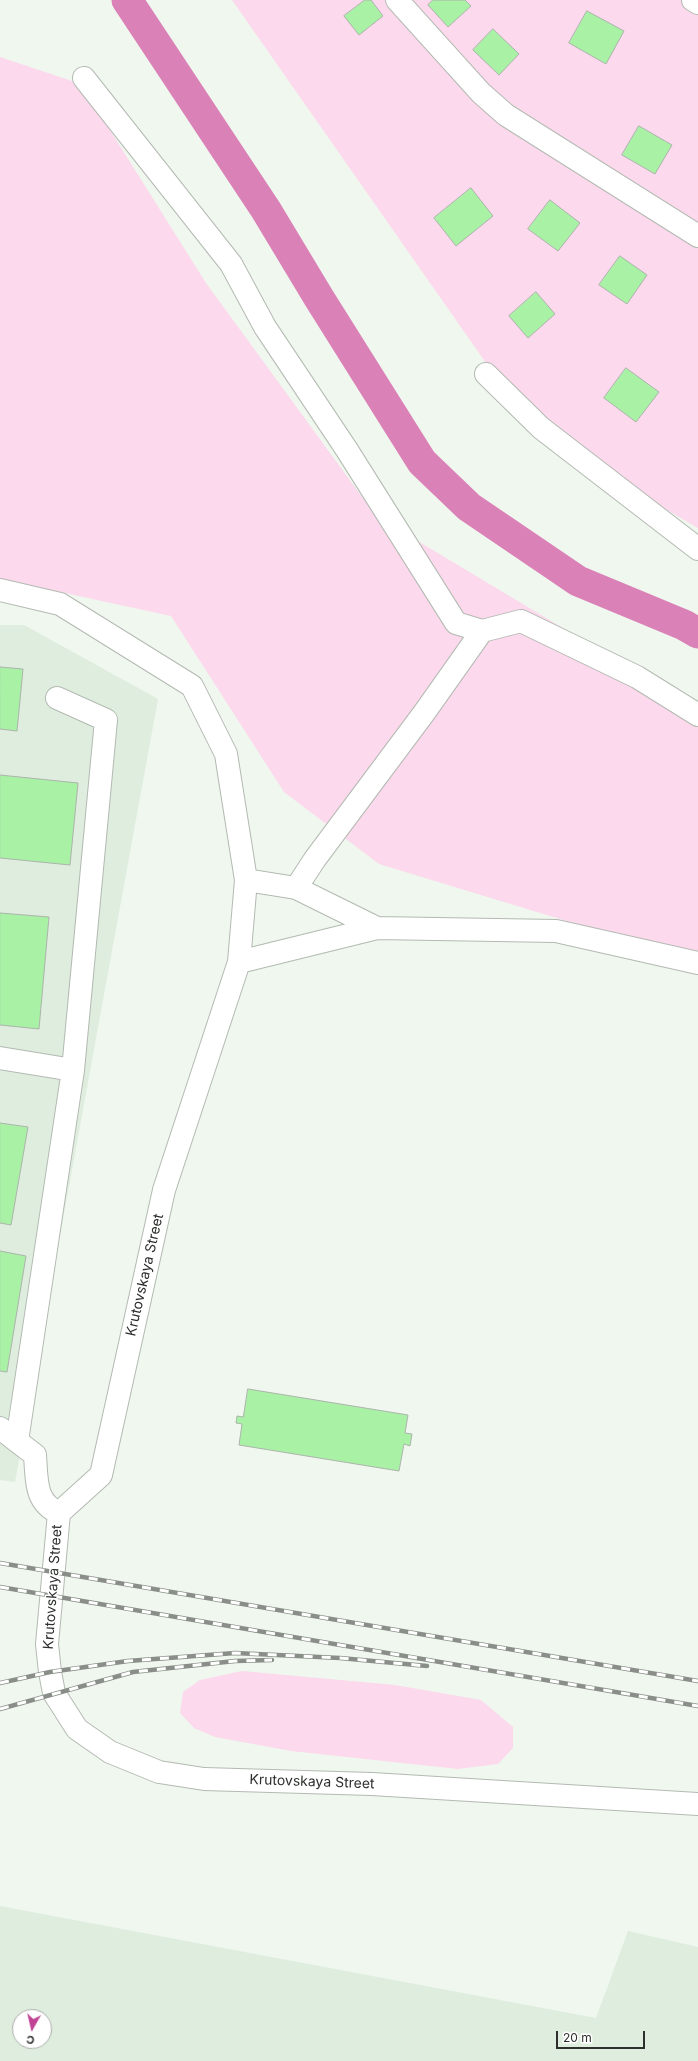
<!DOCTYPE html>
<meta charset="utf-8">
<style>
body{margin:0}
#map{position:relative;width:698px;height:2061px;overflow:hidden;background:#eff7ee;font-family:Inter,sans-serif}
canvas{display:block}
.north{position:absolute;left:12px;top:2009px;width:40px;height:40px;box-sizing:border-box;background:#fff;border:1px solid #abacab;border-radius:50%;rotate:188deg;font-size:11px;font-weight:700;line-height:16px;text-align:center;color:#2c2f2c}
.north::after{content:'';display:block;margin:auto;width:14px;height:18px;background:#bf4495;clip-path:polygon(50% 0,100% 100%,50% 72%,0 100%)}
.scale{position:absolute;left:556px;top:2031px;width:89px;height:18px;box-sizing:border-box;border:2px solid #2c2f2c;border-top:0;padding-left:5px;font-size:12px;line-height:14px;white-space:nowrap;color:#2c2f2c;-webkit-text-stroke:3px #fff;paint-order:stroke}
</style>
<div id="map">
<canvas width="698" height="2061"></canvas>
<div class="north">С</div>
<div class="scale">20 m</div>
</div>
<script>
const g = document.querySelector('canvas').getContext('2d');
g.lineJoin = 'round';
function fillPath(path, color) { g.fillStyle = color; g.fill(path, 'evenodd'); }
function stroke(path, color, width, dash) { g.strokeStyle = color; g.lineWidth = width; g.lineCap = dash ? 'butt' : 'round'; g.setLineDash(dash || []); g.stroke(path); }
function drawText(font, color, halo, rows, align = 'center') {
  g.font = font + ' Inter,sans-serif'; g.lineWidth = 3; g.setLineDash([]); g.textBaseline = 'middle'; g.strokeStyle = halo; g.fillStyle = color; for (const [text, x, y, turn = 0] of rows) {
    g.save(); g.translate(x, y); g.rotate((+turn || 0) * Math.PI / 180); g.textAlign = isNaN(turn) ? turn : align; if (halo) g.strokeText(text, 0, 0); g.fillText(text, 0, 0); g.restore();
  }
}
fillPath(new Path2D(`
 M 0,625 L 24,625 L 158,699 L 15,1482 L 0,1480 Z
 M 0,1906 L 596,2018 L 628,1931 L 698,1947 L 698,2061 L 0,2061 ZM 20,2017 L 44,2017 L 44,2041 L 20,2041 Z`), '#dfedde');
fillPath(new Path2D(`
 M 232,0 L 698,0 L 698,528 L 535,433 Z
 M 0,57 L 81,84 L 206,283 L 376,516 L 698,709 L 698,961 L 379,864 L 284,792 L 171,616 L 0,579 Z
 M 242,1671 L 395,1685 L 481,1700 L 513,1727 L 513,1748 L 498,1764 L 458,1769 L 291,1751 L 215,1737 L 194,1728 L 180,1713 L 183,1692 L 200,1680 Z`), '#fcd9ec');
stroke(new Path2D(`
 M 127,0 L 266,210 L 319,298 L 422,462 L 469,507 L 578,581 L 684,625 L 698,633`), '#da82b7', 31);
const building = new Path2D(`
 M 365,0 L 371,0 L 383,16 L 359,35 L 344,16 Z
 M 433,0 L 465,0 L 471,6 L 448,27 L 428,5 Z
 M 587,11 L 624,31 L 606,64 L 569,43 Z
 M 493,29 L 519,54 L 499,75 L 473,50 Z
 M 639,126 L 672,145 L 655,174 L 622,155 Z
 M 471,188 L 493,216 L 456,246 L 434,218 Z
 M 550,200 L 580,223 L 558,251 L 528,229 Z
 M 620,256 L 647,275 L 627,304 L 599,285 Z
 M 536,292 L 555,314 L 528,338 L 509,316 Z
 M 626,368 L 659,392 L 636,422 L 604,398 Z
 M 0,667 L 23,669 L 17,731 L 0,729 Z
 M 0,775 L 78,783 L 70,865 L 0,858 Z
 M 0,913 L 49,917 L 39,1029 L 0,1025 Z
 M 0,1123 L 28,1127 L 11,1225 L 0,1223 Z
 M 0,1251 L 26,1256 L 7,1372 L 0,1371 Z
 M 248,1389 L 408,1415 L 405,1433 L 412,1434 L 410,1446 L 404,1444 L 399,1471 L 239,1445 L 242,1424 L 236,1423 L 237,1416 L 243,1417 Z`);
fillPath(building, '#a8f1a5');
stroke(building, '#acb4ac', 1);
const minor = new Path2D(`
 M 397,0 L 481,93 L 506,115 L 698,236
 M 693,0 L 698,3
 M 84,78 L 231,264 L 265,327 L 347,450 L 456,623 L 482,631 L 521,621 L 637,677 L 698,715
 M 486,374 L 541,428 L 698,549
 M 0,590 L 60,604 L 192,686 L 226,754 L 246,880 L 239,962 L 164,1190 L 101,1475 L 59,1513 L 47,1644 L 50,1672 L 54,1693 L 77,1729 L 110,1752 L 159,1772 L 204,1779 L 372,1784 L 698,1804
 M 57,698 L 106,720 L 73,1070
 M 246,880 L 296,888 L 377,928
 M 296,888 L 315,859 L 424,713 L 482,631
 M 239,962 L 377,928 L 556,931 L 698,963
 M 0,1058 L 73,1070 L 17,1441
 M 0,1428 L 35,1455 C 37,1479 34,1502 59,1513`);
stroke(minor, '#b3bab2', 24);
stroke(minor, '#fff', 22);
const rail = new Path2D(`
 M 0,1563 L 698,1681
 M 0,1587 L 698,1706
 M 0,1683 L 50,1672 L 128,1661 L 235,1653 L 340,1658 L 427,1666
 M 0,1709 L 133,1672 L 235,1661 L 272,1660`);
stroke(rail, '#898e88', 4.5);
stroke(rail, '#fff', 3, [9]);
drawText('14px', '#2c2f2c', '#fff', [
 ["Krutovskaya Street",145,1275,-77],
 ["Krutovskaya Street",53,1587,-86],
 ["Krutovskaya Street",312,1782,2]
]);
</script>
